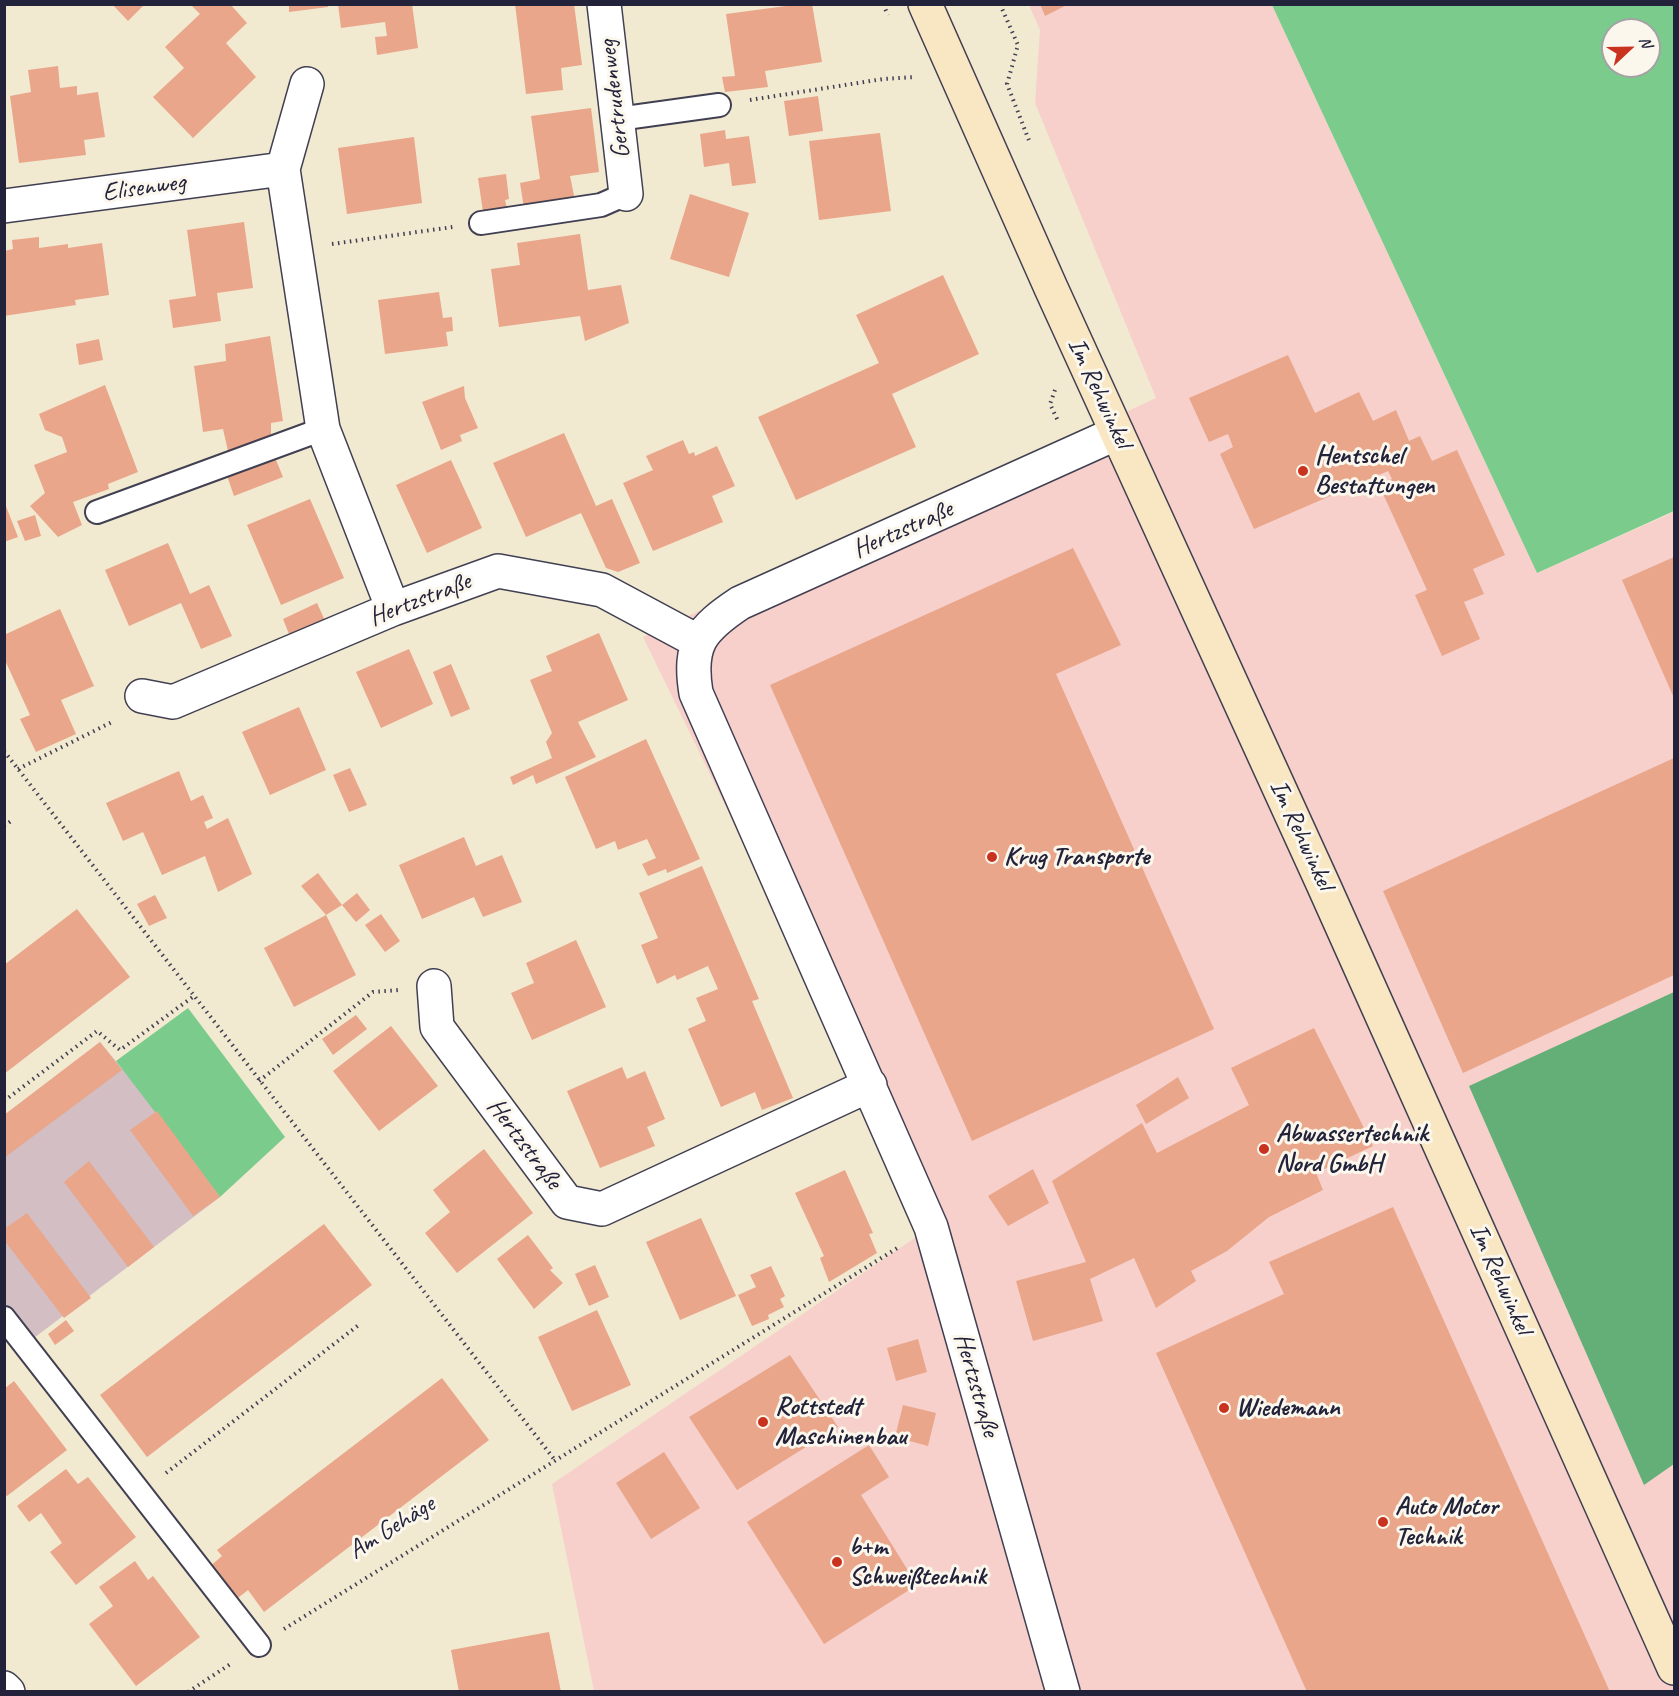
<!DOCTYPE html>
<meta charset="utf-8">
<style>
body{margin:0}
#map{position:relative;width:1679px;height:1696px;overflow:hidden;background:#f2e9d1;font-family:Caveat,sans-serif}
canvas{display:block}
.frame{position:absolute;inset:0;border:6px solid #22223b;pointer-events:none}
.north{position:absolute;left:1601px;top:18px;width:60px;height:60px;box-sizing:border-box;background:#fbf7ec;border:2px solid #a4a2a5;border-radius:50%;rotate:68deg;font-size:16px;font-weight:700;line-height:24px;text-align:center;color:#22223b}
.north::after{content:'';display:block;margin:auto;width:21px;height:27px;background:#c8321e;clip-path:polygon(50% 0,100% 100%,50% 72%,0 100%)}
</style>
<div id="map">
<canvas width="1679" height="1696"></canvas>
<div class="frame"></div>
<div class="north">N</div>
</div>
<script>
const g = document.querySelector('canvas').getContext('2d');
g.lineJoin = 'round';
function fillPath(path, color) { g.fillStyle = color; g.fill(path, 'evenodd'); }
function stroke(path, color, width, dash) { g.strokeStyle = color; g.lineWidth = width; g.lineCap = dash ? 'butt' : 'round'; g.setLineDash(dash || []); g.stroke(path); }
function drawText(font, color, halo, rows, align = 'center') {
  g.font = font + ' Caveat,sans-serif'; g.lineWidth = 6; g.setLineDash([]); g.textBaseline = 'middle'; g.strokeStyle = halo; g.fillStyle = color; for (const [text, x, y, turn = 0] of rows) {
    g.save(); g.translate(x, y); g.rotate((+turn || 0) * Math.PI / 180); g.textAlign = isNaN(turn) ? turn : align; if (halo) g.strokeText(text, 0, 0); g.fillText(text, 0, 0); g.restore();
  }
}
fillPath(new Path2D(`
 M 1029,5 L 1272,5 L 1537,573 L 1674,512 L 1674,1691 L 594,1691 L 552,1484 L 931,1227 L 643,637 L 1156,398 L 1035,103 L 1040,30 Z`), '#f7d0cc');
fillPath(new Path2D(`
 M 100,1042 L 157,1111 L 220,1197 L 26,1344 L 5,1316 L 5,1115 Z`), '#d2bec3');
fillPath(new Path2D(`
 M 1272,5 L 1674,5 L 1674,511 L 1537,573 ZM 1613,30 L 1649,30 L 1649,66 L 1613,66 Z
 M 188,1008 L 285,1137 L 220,1197 L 116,1061 Z`), '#7bcb8c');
fillPath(new Path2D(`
 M 1674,992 L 1674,1464 L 1644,1485 L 1469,1086 Z`), '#64af78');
fillPath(new Path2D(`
 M 112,4 L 145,4 L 128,21 Z
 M 190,4 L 230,4 L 247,23 L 226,43 L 256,77 L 193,138 L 153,97 L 184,68 L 165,47 L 200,14 Z
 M 289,4 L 328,4 L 328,7 L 289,12 Z
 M 338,4 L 412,4 L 418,48 L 377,55 L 375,37 L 387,36 L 385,22 L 341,28 Z
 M 515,4 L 574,4 L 582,65 L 561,68 L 563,90 L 526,94 Z
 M 801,4 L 812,4 L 822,62 L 765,71 L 768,87 L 725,92 L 722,77 L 735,76 L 726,14 Z
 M 1040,4 L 1069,4 L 1045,16 Z
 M 58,66 L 60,88 L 77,86 L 77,95 L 98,92 L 105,137 L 84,140 L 86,155 L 19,163 L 10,96 L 31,92 L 28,70 Z
 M 818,96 L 823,131 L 789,136 L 784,101 Z
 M 591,108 L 599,172 L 570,176 L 575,200 L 524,208 L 520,183 L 540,179 L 531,116 Z
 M 725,130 L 726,139 L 749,136 L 756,183 L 732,186 L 729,163 L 704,167 L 700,134 Z
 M 880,133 L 891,211 L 819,220 L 809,141 Z
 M 414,137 L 422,203 L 347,214 L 338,148 Z
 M 506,174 L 509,199 L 505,200 L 507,208 L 483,212 L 478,178 Z
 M 690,194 L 749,213 L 729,277 L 670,259 Z
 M 244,222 L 253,288 L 217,293 L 221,321 L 173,328 L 169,300 L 196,296 L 187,230 Z
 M 580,234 L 588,290 L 621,285 L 629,323 L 585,341 L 580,316 L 499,327 L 491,269 L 520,265 L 517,243 Z
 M 39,237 L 39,248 L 68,244 L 68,248 L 102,243 L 109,295 L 75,300 L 76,305 L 4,316 L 4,251 L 13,249 L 12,240 Z
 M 943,275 L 979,354 L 892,394 L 916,447 L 796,500 L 758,417 L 879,363 L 856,315 Z
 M 439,292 L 443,318 L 452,317 L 453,331 L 446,332 L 448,346 L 385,354 L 378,300 Z
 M 270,336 L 283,421 L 271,423 L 271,439 L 228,451 L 223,429 L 203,432 L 194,366 L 226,361 L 225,344 Z
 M 99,339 L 103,360 L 79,365 L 76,344 Z
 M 1288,355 L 1315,413 L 1359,392 L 1373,421 L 1396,410 L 1409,441 L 1420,436 L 1432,461 L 1457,450 L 1505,555 L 1473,569 L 1484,594 L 1464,602 L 1480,639 L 1442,656 L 1415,595 L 1427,590 L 1379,485 L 1392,479 L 1388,471 L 1254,529 L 1220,454 L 1233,447 L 1228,434 L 1209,442 L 1189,398 Z
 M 105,385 L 138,472 L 108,484 L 109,489 L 73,502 L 82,525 L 58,537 L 30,506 L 45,493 L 34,465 L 67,452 L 62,437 L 45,430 L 39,414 Z
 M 464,386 L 465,398 L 478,428 L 460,435 L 462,441 L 441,450 L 422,402 Z
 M 564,433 L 596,506 L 612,499 L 640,563 L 618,572 L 606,568 L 581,513 L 526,537 L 493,463 Z
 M 683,440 L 689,454 L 694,452 L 695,456 L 717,446 L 735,486 L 712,496 L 723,522 L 653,551 L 623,483 L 653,470 L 646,456 Z
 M 274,455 L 283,477 L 234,496 L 226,473 Z
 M 451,460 L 482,528 L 427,553 L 396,485 Z
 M 310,499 L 344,578 L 281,605 L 247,525 Z
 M 4,501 L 18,537 L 4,542 Z
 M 35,515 L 41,536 L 25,541 L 17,521 Z
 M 168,543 L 190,594 L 209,585 L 232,636 L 201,649 L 181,603 L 129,626 L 105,570 Z
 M 1073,548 L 1121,645 L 1056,674 L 1214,1029 L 972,1141 L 770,685 Z
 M 1674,557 L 1674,698 L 1622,580 Z
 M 317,603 L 326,623 L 291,639 L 283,619 Z
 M 60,609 L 94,686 L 61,700 L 76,734 L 36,752 L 20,719 L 30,715 L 4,658 L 4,635 Z
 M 599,633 L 628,700 L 578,722 L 596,757 L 536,784 L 533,775 L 513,785 L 510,777 L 552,758 L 546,742 L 552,733 L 530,680 L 552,671 L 546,656 Z
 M 409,649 L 433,704 L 381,728 L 356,672 Z
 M 451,664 L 470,709 L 451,717 L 433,672 Z
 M 299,707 L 326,770 L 270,795 L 242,732 Z
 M 646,739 L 700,859 L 667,873 L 666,869 L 648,876 L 642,864 L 656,858 L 647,839 L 618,850 L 615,841 L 596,849 L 565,777 Z
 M 1674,758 L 1674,975 L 1463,1073 L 1383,891 Z
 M 350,768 L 367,805 L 349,812 L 333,775 Z
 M 179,771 L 191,801 L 203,795 L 213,818 L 204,822 L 207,829 L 228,818 L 252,874 L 218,892 L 205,856 L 162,875 L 143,832 L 123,841 L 106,803 Z
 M 464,837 L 476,866 L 502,855 L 522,902 L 483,917 L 474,897 L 422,919 L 399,865 Z
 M 702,866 L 759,999 L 752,1001 L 793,1098 L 762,1110 L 755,1092 L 721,1107 L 688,1029 L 706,1021 L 696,998 L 718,989 L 708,966 L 677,980 L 675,975 L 657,984 L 641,945 L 658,938 L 639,893 Z
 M 318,873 L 342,905 L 326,915 L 301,886 Z
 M 357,893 L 370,910 L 356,922 L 342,905 Z
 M 155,895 L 167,918 L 149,926 L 137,904 Z
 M 77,909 L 130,977 L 4,1074 L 4,965 Z
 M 381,914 L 400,941 L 385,952 L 365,925 Z
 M 326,915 L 356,975 L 294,1007 L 264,948 Z
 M 576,940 L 606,1007 L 532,1040 L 511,993 L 534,983 L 526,963 Z
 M 356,1015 L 367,1029 L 333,1055 L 322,1039 Z
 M 391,1026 L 438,1086 L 379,1131 L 333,1071 Z
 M 1314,1028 L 1373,1146 L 1316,1173 L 1323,1190 L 1269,1217 L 1227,1251 L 1191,1271 L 1196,1281 L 1156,1308 L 1134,1258 L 1090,1279 L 1103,1321 L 1033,1341 L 1016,1281 L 1086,1262 L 1052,1181 L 1142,1123 L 1157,1153 L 1249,1105 L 1231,1068 Z
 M 100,1042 L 122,1070 L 4,1158 L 4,1115 Z
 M 622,1067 L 627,1079 L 645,1071 L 665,1119 L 647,1127 L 655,1146 L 600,1168 L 567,1091 Z
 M 1178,1077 L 1189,1098 L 1146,1124 L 1136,1105 Z
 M 157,1111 L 220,1197 L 193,1216 L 130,1130 Z
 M 484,1149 L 533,1213 L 457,1273 L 425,1233 L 450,1212 L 433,1190 Z
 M 89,1161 L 154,1247 L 128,1267 L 64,1182 Z
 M 1033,1169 L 1049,1203 L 1008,1226 L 988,1196 Z
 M 845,1170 L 873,1233 L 869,1234 L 877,1253 L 829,1282 L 820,1258 L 824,1256 L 795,1193 Z
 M 1393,1207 L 1610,1692 L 1307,1692 L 1156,1353 L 1284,1294 L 1269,1262 Z
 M 27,1213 L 91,1298 L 64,1318 L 4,1240 L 4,1229 Z
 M 701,1218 L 736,1296 L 680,1320 L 646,1242 Z
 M 324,1224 L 372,1285 L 147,1457 L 100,1395 Z
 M 528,1235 L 553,1268 L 550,1270 L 563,1283 L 534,1309 L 497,1259 Z
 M 595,1265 L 609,1297 L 589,1306 L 575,1274 Z
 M 771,1266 L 785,1296 L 780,1299 L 784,1307 L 768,1315 L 769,1319 L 752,1326 L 738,1295 L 756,1287 L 750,1275 Z
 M 597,1310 L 631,1385 L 572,1411 L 538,1337 Z
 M 66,1320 L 74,1331 L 55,1345 L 48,1334 Z
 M 918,1339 L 927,1372 L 896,1381 L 887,1348 Z
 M 790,1355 L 838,1427 L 737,1490 L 689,1417 Z
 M 442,1378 L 489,1440 L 264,1612 L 248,1590 L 234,1601 L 209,1567 L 222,1556 L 217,1550 Z
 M 14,1381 L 67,1450 L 7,1496 L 4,1493 L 4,1389 Z
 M 903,1405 L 936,1413 L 928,1446 L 895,1437 Z
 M 869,1445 L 889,1477 L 861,1495 L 917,1585 L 824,1644 L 747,1522 Z
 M 664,1452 L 700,1508 L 651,1539 L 616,1483 Z
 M 66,1469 L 78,1484 L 88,1477 L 136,1537 L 76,1585 L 50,1552 L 62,1543 L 41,1513 L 29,1522 L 17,1506 Z
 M 135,1561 L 148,1580 L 153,1576 L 200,1637 L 136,1686 L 89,1624 L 113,1606 L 99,1587 Z
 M 549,1632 L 561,1692 L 459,1692 L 451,1650 Z`), '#e9a68a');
const lane = new Path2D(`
 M 618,119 L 719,105
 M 481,223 L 601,205 L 626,194
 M 97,512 L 323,429
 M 4,1318 L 259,1645`);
const street = new Path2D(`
 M 604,4 L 626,194
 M 283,169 L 307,84
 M 4,206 L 283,169 L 323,429 L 393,609
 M 142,696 L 173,702 L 393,609 L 498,571 L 602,590 L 699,642
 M 434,986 L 437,1027 L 567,1202 L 602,1209 L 870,1085
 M 4,1688 L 8,1692
 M 1063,1692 L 931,1227 L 696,693 C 688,644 701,629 740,603 L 1117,433`);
const secondary = new Path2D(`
 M 925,4 L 1051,288 L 1323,884 L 1674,1668`);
stroke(lane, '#414052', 26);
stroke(street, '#414052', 36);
stroke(secondary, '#414052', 36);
stroke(new Path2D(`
 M 883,4 L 888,15
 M 1000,4 L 1018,45 L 1007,84 L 1030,143
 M 750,100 L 883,79 L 916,77
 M 332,244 L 453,227
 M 1055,390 L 1050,404 L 1058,421
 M 4,751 L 554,1459
 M 18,769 L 114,721
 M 4,826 L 11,821
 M 259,1081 L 373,992 L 399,990
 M 4,1101 L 97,1031 L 120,1050 L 194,996
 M 166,1473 L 360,1324
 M 284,1629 L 899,1247
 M 188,1692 L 232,1663`), '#414052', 4, [1.5, 4.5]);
stroke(lane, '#fff', 22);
stroke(street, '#fff', 33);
stroke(secondary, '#f9e7c3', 33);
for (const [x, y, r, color] of [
 [1303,471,6,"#c8321e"],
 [992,857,6,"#c8321e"],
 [1264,1149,6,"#c8321e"],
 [1224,1408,6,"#c8321e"],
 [763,1422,6,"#c8321e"],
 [1383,1522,6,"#c8321e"],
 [837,1562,6,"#c8321e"]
]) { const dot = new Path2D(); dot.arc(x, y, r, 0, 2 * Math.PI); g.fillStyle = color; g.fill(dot); stroke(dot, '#fbf7ec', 2); }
drawText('26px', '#22223b', '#fbf7ec', [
 ["Gertrudenweg",615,99,-97],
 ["Elisenweg",144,188,-8],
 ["Im Rehwinkel",1099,393,65],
 ["Hertzstraße",903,530,-24],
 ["Hertzstraße",420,600,-21],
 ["Im Rehwinkel",1301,835,65],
 ["Hertzstraße",524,1144,53],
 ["Im Rehwinkel",1500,1279,66],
 ["Hertzstraße",976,1385,74],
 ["Am Gehäge",392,1528,-32]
]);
drawText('bold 26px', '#22223b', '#fbf7ec', [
 ["Hentschel",1315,456],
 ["Bestattungen",1315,486],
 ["Krug Transporte",1004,857],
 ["Abwassertechnik",1276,1134],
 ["Nord GmbH",1276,1164],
 ["Rottstedt",775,1407],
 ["Maschinenbau",775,1437],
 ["Wiedemann",1236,1408],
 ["Auto Motor",1395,1507],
 ["Technik",1395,1537],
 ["b+m",849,1547],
 ["Schweißtechnik",849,1577]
], 'left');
</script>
